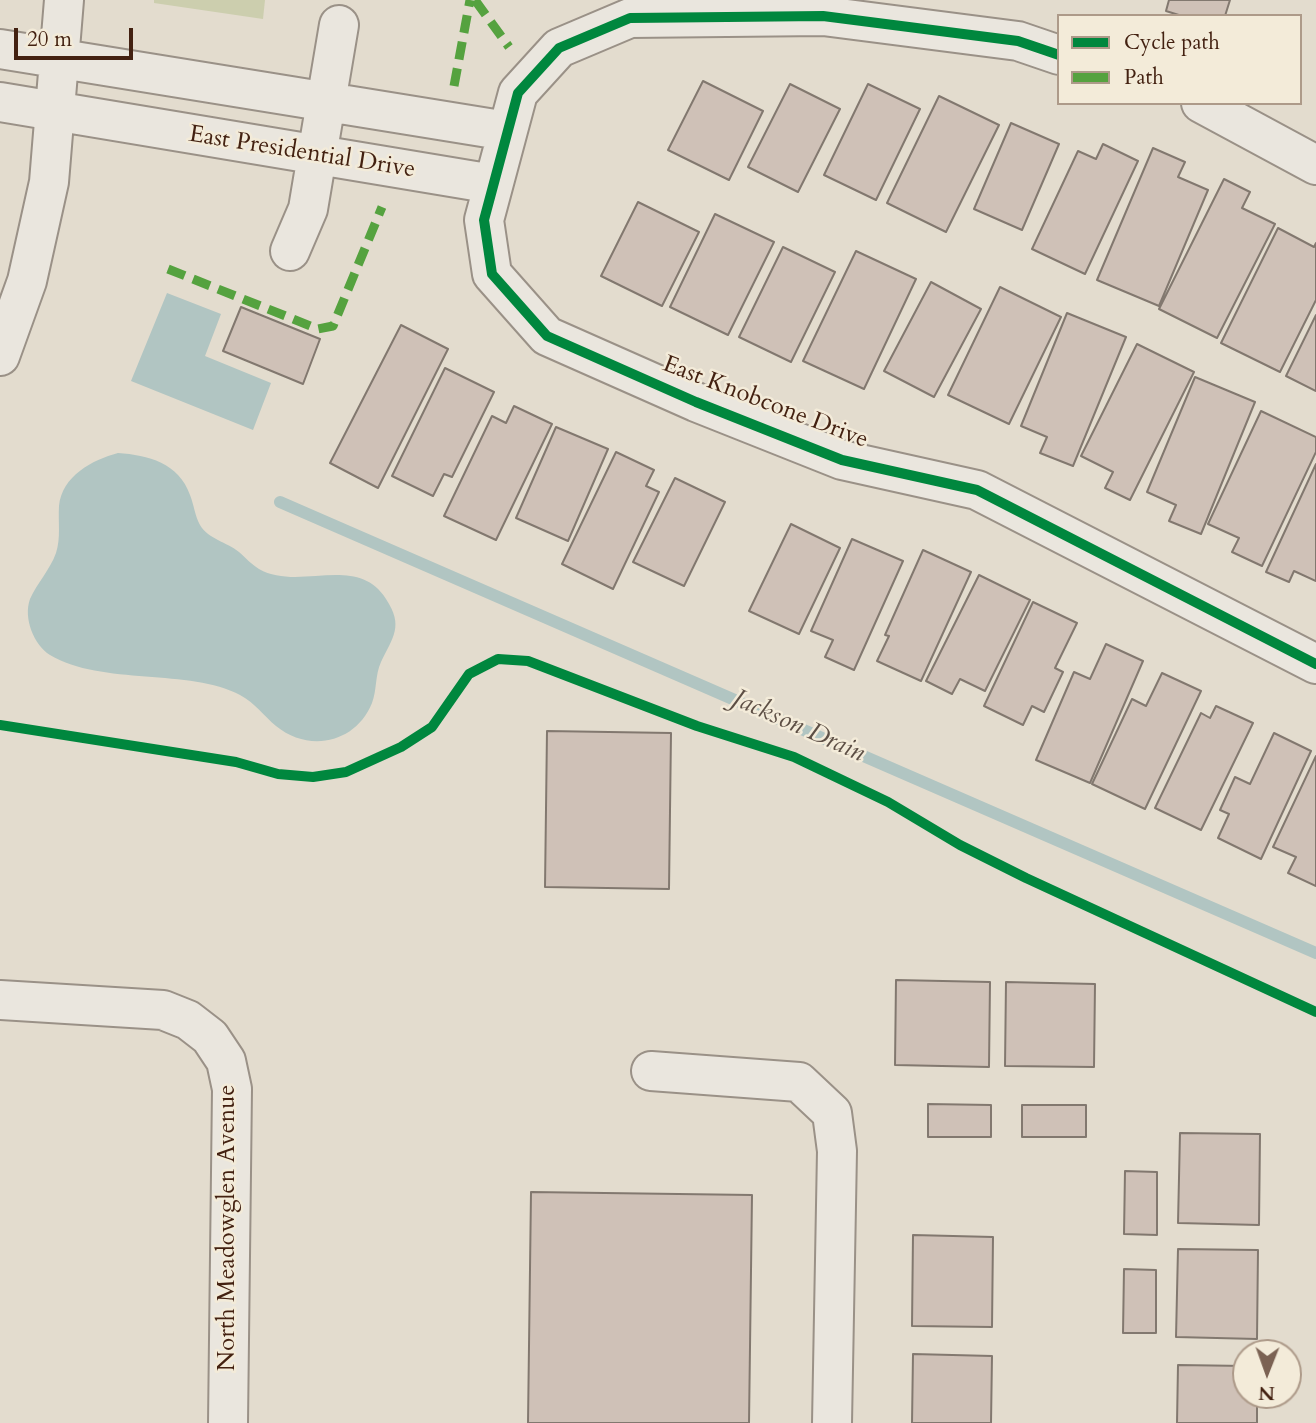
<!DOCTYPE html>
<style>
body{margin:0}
#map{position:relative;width:1316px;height:1423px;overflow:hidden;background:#e3dcce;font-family:Cardo,serif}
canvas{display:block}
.legend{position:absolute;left:1057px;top:14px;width:245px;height:91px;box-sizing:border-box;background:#f3ebd9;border:2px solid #ad9a89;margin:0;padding:9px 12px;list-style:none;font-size:21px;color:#432111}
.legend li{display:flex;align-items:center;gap:14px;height:35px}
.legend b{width:35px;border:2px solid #ad9a89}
.north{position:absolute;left:1232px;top:1339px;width:70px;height:70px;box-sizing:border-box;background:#f3ebd9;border:2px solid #ad9a89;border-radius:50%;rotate:181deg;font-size:19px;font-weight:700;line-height:28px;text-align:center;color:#432111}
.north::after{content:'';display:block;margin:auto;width:24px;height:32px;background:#7b6253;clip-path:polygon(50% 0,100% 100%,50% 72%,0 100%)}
.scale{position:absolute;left:14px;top:28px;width:119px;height:32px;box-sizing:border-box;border:4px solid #432111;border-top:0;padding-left:9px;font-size:21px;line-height:24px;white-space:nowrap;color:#432111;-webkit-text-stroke:5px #f3ebd9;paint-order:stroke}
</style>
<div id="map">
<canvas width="1316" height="1423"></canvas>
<ul class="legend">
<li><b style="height:9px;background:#00873e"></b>Cycle path</li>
<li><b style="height:9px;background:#55a23f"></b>Path</li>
</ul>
<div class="north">N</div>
<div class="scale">20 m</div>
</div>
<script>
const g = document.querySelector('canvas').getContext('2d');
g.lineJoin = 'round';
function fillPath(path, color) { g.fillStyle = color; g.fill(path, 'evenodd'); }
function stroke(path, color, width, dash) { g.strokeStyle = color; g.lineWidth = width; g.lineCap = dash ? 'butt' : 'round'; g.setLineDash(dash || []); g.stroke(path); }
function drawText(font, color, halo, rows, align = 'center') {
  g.font = font + ' Cardo,serif'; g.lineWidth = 5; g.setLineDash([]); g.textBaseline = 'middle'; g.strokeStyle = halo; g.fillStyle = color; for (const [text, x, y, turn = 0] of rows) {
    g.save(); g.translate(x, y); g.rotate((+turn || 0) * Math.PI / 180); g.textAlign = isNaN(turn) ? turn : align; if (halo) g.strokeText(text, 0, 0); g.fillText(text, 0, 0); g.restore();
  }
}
fillPath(new Path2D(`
 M 154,0 L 265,0 L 263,19 L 154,3 Z`), '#ccceae');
fillPath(new Path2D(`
 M 167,293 L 221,314 L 205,356 L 271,383 L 253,430 L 131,381 Z
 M 118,453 C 148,455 179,463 190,495 C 194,505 195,516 200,525 C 208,539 227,542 239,552 C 246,558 251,564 259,569 C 299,592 357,553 386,599 C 404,626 393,637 381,662 C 375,675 377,690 372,703 C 356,743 309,753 276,726 C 264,716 255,703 240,695 C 190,668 102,686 50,655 C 34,645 23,618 30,599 C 37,583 50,570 56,553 C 61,538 58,522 59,506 C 62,476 92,460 118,453 Z`), '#b1c5c2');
stroke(new Path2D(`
 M 280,502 L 1316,953`), '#b1c5c2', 12);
const building = new Path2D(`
 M 1169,0 L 1230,0 L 1225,16 L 1182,16 L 1166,11 Z
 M 703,81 L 763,111 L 729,180 L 668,150 Z
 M 790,84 L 840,109 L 798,192 L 748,167 Z
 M 868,84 L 920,109 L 876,200 L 824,175 Z
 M 939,96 L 999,125 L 946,232 L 887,203 Z
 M 1011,123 L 1059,144 L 1022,230 L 974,209 Z
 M 1103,144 L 1138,161 L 1085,274 L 1032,249 L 1078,151 L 1096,159 Z
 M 1153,148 L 1185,162 L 1178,177 L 1208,190 L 1159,306 L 1097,280 Z
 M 1224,179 L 1250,192 L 1242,208 L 1275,224 L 1217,338 L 1159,309 Z
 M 638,202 L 699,232 L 662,306 L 601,276 Z
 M 715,214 L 774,242 L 728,335 L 670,307 Z
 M 1278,228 L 1314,247 L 1316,243 L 1316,300 L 1280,372 L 1221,343 Z
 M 783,247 L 835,272 L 791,362 L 739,337 Z
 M 856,251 L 916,279 L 864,389 L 803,361 Z
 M 931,282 L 981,309 L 934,397 L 884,371 Z
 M 1000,287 L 1061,317 L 1009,424 L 948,395 Z
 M 241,307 L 320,339 L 303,384 L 223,351 Z
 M 1067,313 L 1126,337 L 1073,466 L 1040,453 L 1047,437 L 1021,426 Z
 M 1316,315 L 1316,391 L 1286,376 Z
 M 401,325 L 448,349 L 378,488 L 330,463 Z
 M 1137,344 L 1194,372 L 1130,500 L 1105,488 L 1113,472 L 1081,456 Z
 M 445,368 L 494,392 L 452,477 L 444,474 L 433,496 L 392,476 Z
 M 1195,377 L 1255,402 L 1201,534 L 1169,521 L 1176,505 L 1147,492 Z
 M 514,406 L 552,424 L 496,540 L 444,516 L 492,416 L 506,423 Z
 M 1261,411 L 1316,437 L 1316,452 L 1262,566 L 1232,552 L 1239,538 L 1208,524 Z
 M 556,427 L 608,449 L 568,541 L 516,518 Z
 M 616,452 L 654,470 L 646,486 L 659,492 L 613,589 L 562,564 Z
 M 1316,464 L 1316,581 L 1294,571 L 1289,582 L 1266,572 Z
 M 675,478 L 725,502 L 684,586 L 633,562 Z
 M 791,524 L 840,548 L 799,634 L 749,611 Z
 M 852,539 L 903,561 L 854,670 L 825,657 L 833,640 L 811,631 Z
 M 923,550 L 971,572 L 921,681 L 877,661 L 889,636 L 885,635 Z
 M 979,575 L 1030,600 L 985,691 L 960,679 L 952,694 L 926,681 Z
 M 1033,602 L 1077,623 L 1055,668 L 1063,672 L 1044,712 L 1032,706 L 1023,725 L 984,706 Z
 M 1106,644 L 1143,661 L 1090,783 L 1036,760 L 1074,672 L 1090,679 Z
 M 1162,673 L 1201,691 L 1145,809 L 1092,784 L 1132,699 L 1146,706 Z
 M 1216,706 L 1253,723 L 1201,830 L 1155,808 L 1201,713 L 1210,718 Z
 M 547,731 L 671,733 L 669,889 L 545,887 Z
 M 1274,733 L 1311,751 L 1261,859 L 1218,838 L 1229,814 L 1220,810 L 1235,777 L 1250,784 Z
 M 1316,756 L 1316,886 L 1288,873 L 1296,857 L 1273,847 Z
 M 896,980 L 990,982 L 989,1067 L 895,1065 Z
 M 1006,982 L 1095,984 L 1094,1067 L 1005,1066 Z
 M 928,1104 L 991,1105 L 991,1137 L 928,1137 Z
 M 1022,1105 L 1086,1105 L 1086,1137 L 1022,1137 Z
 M 1180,1133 L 1260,1134 L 1259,1225 L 1178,1223 Z
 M 1125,1171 L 1157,1172 L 1157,1235 L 1124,1234 Z
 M 531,1192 L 752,1195 L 749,1423 L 528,1423 Z
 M 913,1235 L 993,1237 L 992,1327 L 912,1326 Z
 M 1178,1249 L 1258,1250 L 1257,1339 L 1176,1337 Z
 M 1124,1269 L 1156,1270 L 1156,1333 L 1123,1333 Z
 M 913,1354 L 992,1356 L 991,1423 L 912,1423 Z
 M 1178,1365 L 1246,1366 L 1246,1395 L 1257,1395 L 1257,1423 L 1177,1423 Z`);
fillPath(building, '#cfc1b7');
stroke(building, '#82786f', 2);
const minor = new Path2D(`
 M 0,49 L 507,131
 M 1059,55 L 1018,41 L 823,16 L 630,18 L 559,48 L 518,93 L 484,220 L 492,274 L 547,336 L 696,402 L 842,460 L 977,490 L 1316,664
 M 0,102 L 493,184
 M 1201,103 L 1316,165
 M 290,251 L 308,209 L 339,25
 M 0,356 L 27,281 L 49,182 L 64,0
 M 0,1000 L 163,1010 L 188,1020 L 210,1037 L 226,1061 L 232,1089 L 228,1423
 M 651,1071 L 799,1082 L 832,1113 L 837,1151 L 832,1423`);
stroke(minor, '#9a9187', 42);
stroke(minor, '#eae6de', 38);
stroke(new Path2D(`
 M 475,0 L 509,47
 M 454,86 L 470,0
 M 168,269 L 318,329 L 333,326 L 382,207`), '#55a23f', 9, [18, 9]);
stroke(new Path2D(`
 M 1059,55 L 1018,41 L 823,16 L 630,18 L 559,48 L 518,93 L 484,220 L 492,274 L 547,336 L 696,402 L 842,460 L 977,490 L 1316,664
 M 0,725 L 236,762 L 278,774 L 313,777 L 346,772 L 401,747 L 432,727 L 469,674 L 498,659 L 528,661 L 697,726 L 794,757 L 888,802 L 960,845 L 1026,878 L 1316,1012`), '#00873e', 10);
drawText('24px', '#432111', '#f3ebd9', [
 ["East Presidential Drive",302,153,9],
 ["East Knobcone Drive",765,403,21],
 ["North Meadowglen Avenue",228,1228,-90]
]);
drawText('italic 26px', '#5d4f45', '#f3ebd9', [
 ["Jackson Drain",798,727,24]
]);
</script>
